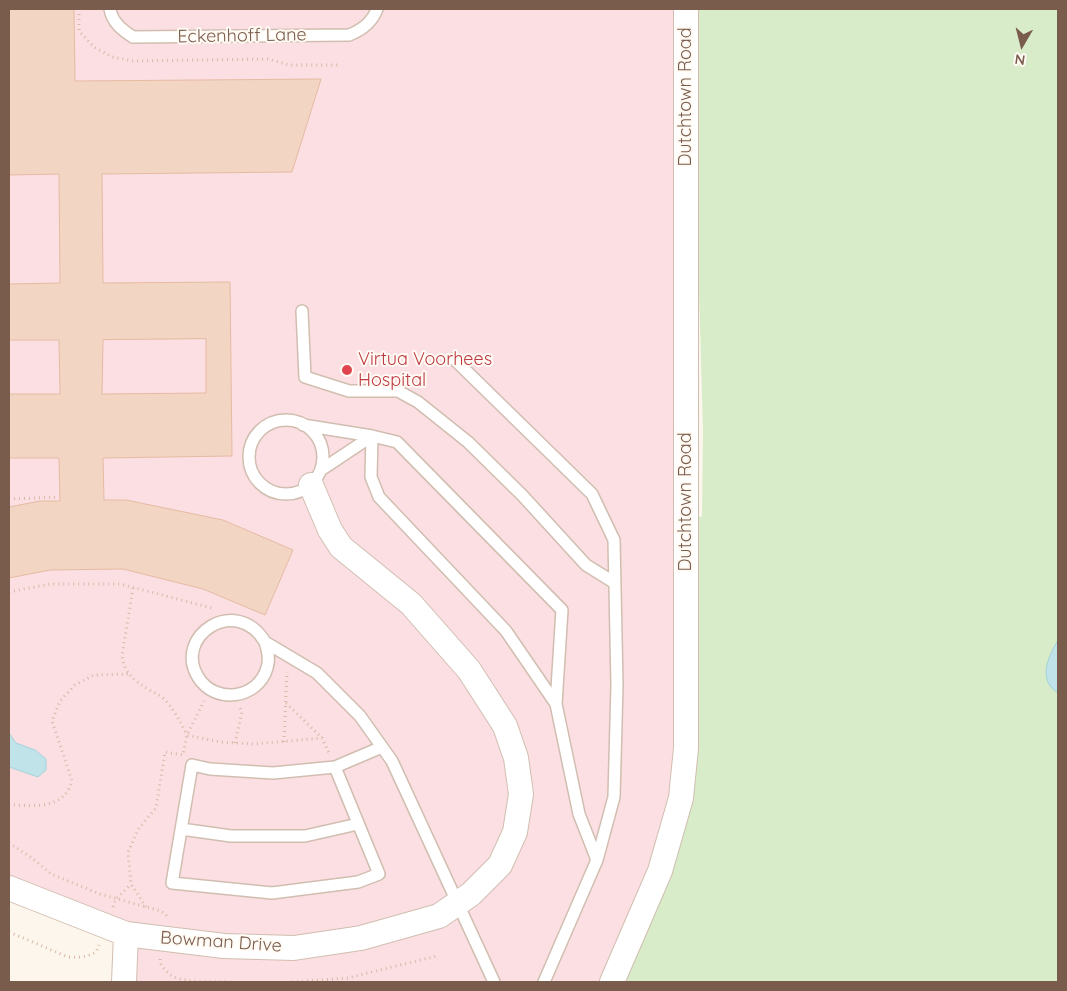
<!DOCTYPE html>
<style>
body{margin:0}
#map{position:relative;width:1067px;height:991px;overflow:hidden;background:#fdf6ec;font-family:Quicksand,sans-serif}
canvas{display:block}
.frame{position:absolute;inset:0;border:10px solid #7a5c4d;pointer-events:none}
.north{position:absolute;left:997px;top:20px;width:50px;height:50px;-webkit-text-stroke:4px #fffaf3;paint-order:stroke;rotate:188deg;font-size:14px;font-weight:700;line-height:20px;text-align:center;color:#7a5c4d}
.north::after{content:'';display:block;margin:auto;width:18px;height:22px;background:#7a5c4d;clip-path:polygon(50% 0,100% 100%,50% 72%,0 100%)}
</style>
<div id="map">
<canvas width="1067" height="991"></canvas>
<div class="frame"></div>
<div class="north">N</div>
</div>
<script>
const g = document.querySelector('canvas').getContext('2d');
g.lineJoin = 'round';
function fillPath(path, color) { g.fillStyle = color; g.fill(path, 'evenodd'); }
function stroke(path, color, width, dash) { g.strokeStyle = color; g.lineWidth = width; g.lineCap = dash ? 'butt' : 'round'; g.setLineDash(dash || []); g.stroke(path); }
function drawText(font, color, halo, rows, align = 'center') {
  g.font = font + ' Quicksand,sans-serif'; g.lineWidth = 4; g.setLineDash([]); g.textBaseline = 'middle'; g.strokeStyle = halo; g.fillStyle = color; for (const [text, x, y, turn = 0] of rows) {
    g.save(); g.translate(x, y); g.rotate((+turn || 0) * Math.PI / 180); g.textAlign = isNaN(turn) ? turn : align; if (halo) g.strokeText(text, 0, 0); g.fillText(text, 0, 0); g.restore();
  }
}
fillPath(new Path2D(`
 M 9,9 L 686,9 L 681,798 L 612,982 L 124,982 L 126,934 L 9,888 Z`), '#fbdfe3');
fillPath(new Path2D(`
 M 691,9 L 1058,9 L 1058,982 L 612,982 L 681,798 L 686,514 L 702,517 L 703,431 Z`), '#d8ecc9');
const water = new Path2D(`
 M 1058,640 L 1058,693 C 1037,680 1048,657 1058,640 Z
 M 9,733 L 16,743 L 35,750 L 46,759 L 46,770 L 38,777 L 9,767 Z`);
fillPath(water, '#bfe3e8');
stroke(water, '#a5d3da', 1);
const building = new Path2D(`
 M 9,9 L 74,9 L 75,81 L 321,79 L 292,172 L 102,174 L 103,283 L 230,282 L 232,456 L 103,458 L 104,500 L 126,500 L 223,520 L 293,550 L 265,615 L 203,589 L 123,569 L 50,570 L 9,578 L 9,507 L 40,501 L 60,501 L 59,458 L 9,458 L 9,374 L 9,394 L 60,394 L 59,340 L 9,340 L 9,284 L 60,283 L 59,174 L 9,175 ZM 206,339 L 206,393 L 102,394 L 103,340 Z`);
fillPath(building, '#f3d5c3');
stroke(building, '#e6bba3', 1);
const service = new Path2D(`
 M 110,9 C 112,22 122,30 133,37 L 349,35 C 362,30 372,23 377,9
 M 302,311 L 305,377 L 349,391 L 398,391 L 418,402 L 468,442 L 522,495 L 586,565 L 615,583
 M 454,359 L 592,494 L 614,540 L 617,685 L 614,797 L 597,860 L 544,982
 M249 457a37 37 0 1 1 74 0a37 37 0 1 1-74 0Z
 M 303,425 L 372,436 L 397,442 L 562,610 L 556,704 L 579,814 L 597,860
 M 372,436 L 371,477 L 379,497 L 506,631 L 556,704
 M 321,470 L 372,436
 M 265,642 C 268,651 270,659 267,668 C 258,699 215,705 198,677 C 173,636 236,594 265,642 L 317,673 L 360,716 L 392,761 L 494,982
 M 335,767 L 379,874 L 358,882 L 272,893 L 172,883 L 192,765 L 210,769 L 273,773 L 335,767 L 382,747
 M 181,829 L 231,836 L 305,836 L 358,824`);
const minor = new Path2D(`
 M 9,888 L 126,934 L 224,946 L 294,948 L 361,938 L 439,916 L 471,894 L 500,865 L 515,832 L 521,794 L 516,758 L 505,726 L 469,670 L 411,604 L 341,547 L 330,530 L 311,485
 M 124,982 L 126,934
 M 612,982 L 660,871 L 681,798 L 686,748 L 686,9`);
stroke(service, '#d1beb0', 14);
stroke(minor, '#d1beb0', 26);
stroke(new Path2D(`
 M 79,9 L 79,31 L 94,47 L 112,57 L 134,61 L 268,59 L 289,65 L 338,65
 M 9,499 L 59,497
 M 133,588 L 122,656 C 125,675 135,681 151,691 C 155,693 160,695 164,699 C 174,709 180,722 187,735 L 220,742 L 254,744 L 322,738 L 329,753
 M 9,592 L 50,584 L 120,584 L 212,608
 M 286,703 L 322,738
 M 284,742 L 287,672
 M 235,743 L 242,712 L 240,708
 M 9,805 C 34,805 63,811 72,781 L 52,721 L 60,701 L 75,685 L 94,675 L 129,674
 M 9,843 L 32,858 L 51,874 L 100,894 L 161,911 L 166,915 L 168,919
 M 113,907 L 116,899 L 131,884
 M 146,907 L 131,884 L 128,852 L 139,828 L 156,808 L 165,752 L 183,755 L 187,735 L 204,701
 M 9,932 L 68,957 C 79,958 87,957 96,952 L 99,945
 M 160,959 L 160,963 C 164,969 168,974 174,977 C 188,983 216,981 231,982
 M 292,982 L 347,978 L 437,956`), '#d9b8a5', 3, [1, 4]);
stroke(service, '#fff', 11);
stroke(minor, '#fff', 24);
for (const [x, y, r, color] of [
 [347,370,6,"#e0444e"]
]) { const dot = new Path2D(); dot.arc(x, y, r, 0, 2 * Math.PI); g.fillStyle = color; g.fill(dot); stroke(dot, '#fffaf3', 2); }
drawText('18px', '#7a5c4d', '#fffaf3', [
 ["Eckenhoff Lane",242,36,-1],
 ["Dutchtown Road",686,97,-90],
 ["Dutchtown Road",686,502,-90],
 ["Bowman Drive",221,942,4]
]);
drawText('18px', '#be3a42', '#fffaf3', [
 ["Virtua Voorhees",358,360],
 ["Hospital",358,381]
], 'left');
</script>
